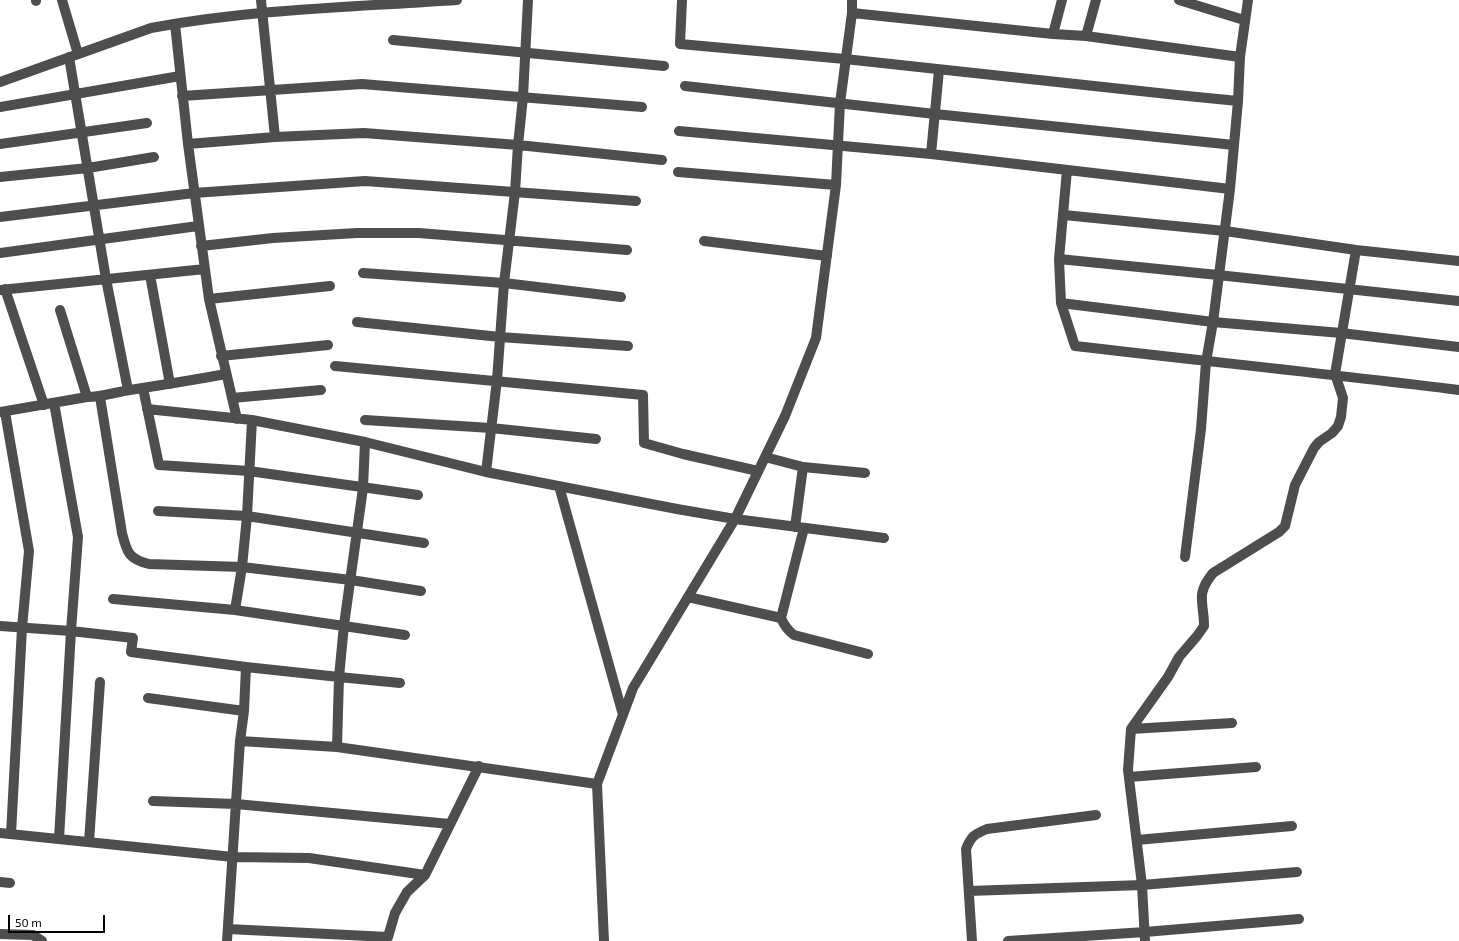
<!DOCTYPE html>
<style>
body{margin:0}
#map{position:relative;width:1459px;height:941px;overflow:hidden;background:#fff;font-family:"Exo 2",sans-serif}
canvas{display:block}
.scale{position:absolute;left:8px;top:915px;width:97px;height:18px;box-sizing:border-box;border:2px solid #000;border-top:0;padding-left:5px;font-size:12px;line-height:14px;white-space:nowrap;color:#000;-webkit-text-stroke:3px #fff;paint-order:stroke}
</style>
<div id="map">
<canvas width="1459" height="941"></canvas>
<div class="scale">50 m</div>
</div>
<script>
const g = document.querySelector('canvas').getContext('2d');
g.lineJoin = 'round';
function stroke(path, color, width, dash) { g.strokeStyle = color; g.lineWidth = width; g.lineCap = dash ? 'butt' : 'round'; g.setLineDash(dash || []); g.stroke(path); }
stroke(new Path2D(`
 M 36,0 L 36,1
 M 62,0 L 78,54
 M 261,0 L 275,137
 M 682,0 L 680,44 L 845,59 L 1177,95 L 1238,101
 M 1179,0 L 1244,20
 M 852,13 L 1053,34 L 1086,36 L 1240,57
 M 175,24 L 188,144 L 209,299 L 237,419
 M 1053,34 L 1062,0
 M 1086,36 L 1096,0
 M 393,40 L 664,66
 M 69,57 L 106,279 L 128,390
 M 0,82 L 151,28 C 252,9 355,7 457,0
 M 685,86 L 935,114 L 1234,145
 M 182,96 L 362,84 L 642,107
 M 0,107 L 180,76
 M 679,131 L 931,154 L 1230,189
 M 0,144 L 147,123
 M 188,144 L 275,137 L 364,133 L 518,145 L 662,160
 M 931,154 L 939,70
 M 1067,170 L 1059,259 L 1061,303 L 1075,346 C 1203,361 1331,374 1459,390
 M 678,172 L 836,185
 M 0,177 L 88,168 L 154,157
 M 1064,215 L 1225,231 L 1356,250 L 1459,261
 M 0,217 L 194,193 L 365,181 L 636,201
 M 704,241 L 827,256
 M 201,246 L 273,238 L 357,233 L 419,233 L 627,250
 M 0,253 L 198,226
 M 1059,259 L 1218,275 L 1459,301
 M 363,273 L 504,283 L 621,297
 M 150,275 L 170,384
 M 5,289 L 44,405
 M 0,290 L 205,269
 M 209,299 L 330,286
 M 1061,303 L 1213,322 L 1341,333 L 1459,347
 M 60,310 L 87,397
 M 357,322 L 500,337 L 628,346
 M 221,356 L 328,345
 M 335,366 L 643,395 L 644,443 L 683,454 L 758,471
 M 143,388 L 159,465 L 249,471 L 418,495
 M 100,397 L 122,533 C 127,553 129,559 149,564 L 242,567 L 351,580 L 421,591
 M 232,398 L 321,390
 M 54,403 L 78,537 L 71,631 L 59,839
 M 147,409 L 252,420 L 365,442 L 486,472 L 677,509 L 735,519 L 884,538
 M 0,412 L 87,397 C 102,397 116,392 130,390 C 162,385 194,380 226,374
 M 5,412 L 29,551 L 22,628 L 11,834
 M 365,420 L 491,428 L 596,439
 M 765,457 L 803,467 L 795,527
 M 803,467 L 865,473
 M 486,472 L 497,380 L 504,283 L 515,192 L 518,145 L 523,97 L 528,0
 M 559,486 L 623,715
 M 158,511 L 247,516 L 424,543
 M 804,528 L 781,618 C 784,625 787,630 794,635 L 868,654
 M 1185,557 L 1201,429 L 1206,362 L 1213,322 L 1230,189 L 1238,101 L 1240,57 L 1248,0
 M 688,597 L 781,618
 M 113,599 L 235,610 L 405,635
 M 235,610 L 242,567 L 247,516 L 252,420
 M 0,626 L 71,631 L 133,638 L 131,652 L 246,667
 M 148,698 L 244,711
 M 1131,729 L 1232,723
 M 240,741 L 337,747 L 597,784
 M 337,747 L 339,677 L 344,625 L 363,488 L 365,442
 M 1129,777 L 1256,767
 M 153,801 L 236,804 L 450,824
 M 0,833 L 233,857 L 309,858 L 425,875
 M 1137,840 L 1292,826
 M 89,842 L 100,682
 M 0,882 L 10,883
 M 969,891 L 1142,885 L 1297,872
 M 228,929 L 388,937 L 395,913 L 407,892 L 425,875 L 479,766
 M 0,934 L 33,935 L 42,941
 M 227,941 L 240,741 L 244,711 L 246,667 L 339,677 L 400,683
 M 604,941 L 597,784 L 633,688 L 735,519 L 785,416 L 816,338 L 836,185 L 840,103 L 852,13 L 852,0
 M 972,941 L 966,849 C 971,836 975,834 987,829 L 1096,815
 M 1008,941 L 1145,932 L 1299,919
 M 1145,941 L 1142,885 L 1128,770 L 1131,729 L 1168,677 L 1179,657 L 1197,636 L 1204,626 C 1204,601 1195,595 1213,573 L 1279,532 L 1285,526 L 1295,485 L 1314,448 L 1319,442 L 1332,433 L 1338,426 L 1341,417 L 1343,398 L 1335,374 L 1356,250`), '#4e4e4e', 10);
</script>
